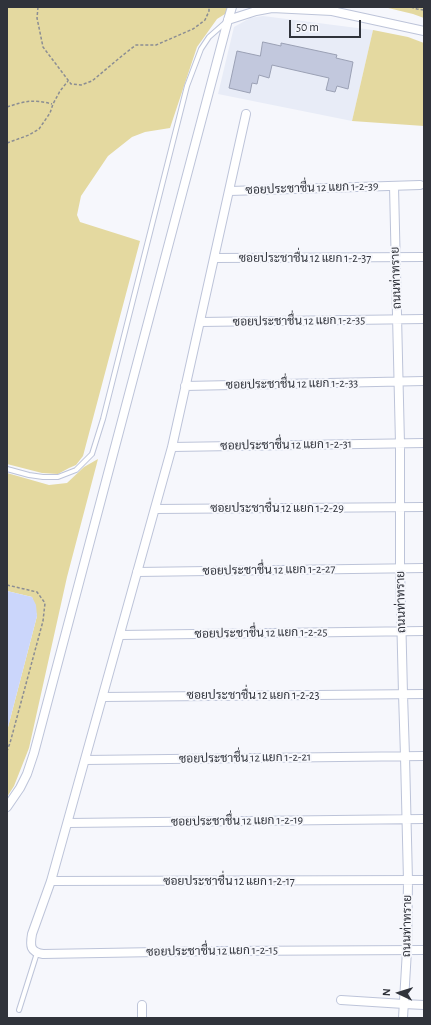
<!DOCTYPE html>
<meta charset="utf-8">
<style>
body{margin:0}
#map{position:relative;width:431px;height:1025px;overflow:hidden;background:#f6f7fc;font-family:"Alegreya Sans",sans-serif}
canvas{display:block}
.frame{position:absolute;inset:0;border:8px solid #30333b;pointer-events:none}
.north{position:absolute;left:379px;top:973px;width:40px;height:40px;-webkit-text-stroke:3px #f6f7fc;paint-order:stroke;rotate:274deg;font-size:11px;font-weight:700;line-height:16px;text-align:center;color:#30333b}
.north::after{content:'';display:block;margin:auto;width:14px;height:18px;background:#30333b;clip-path:polygon(50% 0,100% 100%,50% 72%,0 100%)}
.scale{position:absolute;left:289px;top:20px;width:72px;height:18px;box-sizing:border-box;border:2px solid #30333b;border-top:0;padding-left:5px;font-size:12px;line-height:14px;white-space:nowrap;color:#30333b;-webkit-text-stroke:3px #f6f7fc;paint-order:stroke}
</style>
<div id="map">
<canvas width="431" height="1025"></canvas>
<div class="frame"></div>
<div class="north">N</div>
<div class="scale">50 m</div>
</div>
<script>
const g = document.querySelector('canvas').getContext('2d');
g.lineJoin = 'round';
function fillPath(path, color) { g.fillStyle = color; g.fill(path, 'evenodd'); }
function stroke(path, color, width, dash) { g.strokeStyle = color; g.lineWidth = width; g.lineCap = dash ? 'butt' : 'round'; g.setLineDash(dash || []); g.stroke(path); }
function drawText(font, color, halo, rows, align = 'center') {
  g.font = font + ' "Alegreya Sans",Sarabun,sans-serif'; g.lineWidth = 4; g.setLineDash([]); g.textBaseline = 'middle'; g.strokeStyle = halo; g.fillStyle = color; for (const [text, x, y, turn = 0] of rows) {
    g.save(); g.translate(x, y); g.rotate((+turn || 0) * Math.PI / 180); g.textAlign = isNaN(turn) ? turn : align; if (halo) g.strokeText(text, 0, 0); g.fillText(text, 0, 0); g.restore();
  }
}
fillPath(new Path2D(`
 M 263,16 L 373,30 L 352,121 L 218,94 L 234,27 L 250,18 Z`), '#e8ecf7');
fillPath(new Path2D(`
 M 7,7 L 236,7 L 217,19 L 197,47 L 170,128 L 145,132 L 132,137 L 108,156 L 81,196 L 77,215 L 80,222 L 140,241 L 83,456 L 76,465 L 69,468 L 58,474 L 42,473 L 7,464 Z
 M 384,7 L 424,7 L 424,18 L 413,14 Z
 M 373,30 L 408,37 L 424,43 L 424,126 L 352,121 Z
 M 98,459 L 67,577 L 29,748 L 14,786 L 7,797 L 7,731 L 37,616 L 32,597 L 7,591 L 7,473 L 49,485 L 67,483 L 84,467 Z`), '#e4d9a0');
fillPath(new Path2D(`
 M 7,591 L 32,597 L 36,605 L 37,616 L 7,731 Z`), '#cbd6fb');
const building = new Path2D(`
 M 263,42 L 281,46 L 281,43 L 337,55 L 336,58 L 353,62 L 348,89 L 337,86 L 335,92 L 326,90 L 329,78 L 272,65 L 269,78 L 259,75 L 257,84 L 252,83 L 250,93 L 229,88 L 237,51 L 260,56 Z`);
fillPath(building, '#c2c8dd');
stroke(building, '#9ba1b5', 1);
const service = new Path2D(`
 M 7,469 L 29,475 L 43,477 L 58,477 L 76,470 L 92,454 L 103,419 L 187,86 L 201,49 L 209,37 L 226,22
 M 19,1010 L 37,953`);
const minor = new Path2D(`
 M 228,20 L 256,11 L 272,8 L 332,11 L 424,31
 M 246,114 L 172,447 L 51,881 L 32,934 C 30,946 30,952 43,954 L 216,951 L 424,950
 M 394,186 L 400,444 L 400,568 L 403,694 L 405,756 L 408,881 L 407,950 L 403,1018
 M 230,191 L 420,185
 M 215,258 L 424,257
 M 200,322 L 424,319
 M 185,386 L 424,381
 M 172,447 L 424,443
 M 155,509 L 424,507
 M 137,572 L 424,568
 M 120,635 L 424,631
 M 103,697 L 424,694
 M 85,760 L 424,756
 M 7,807 L 20,788 L 27,774 L 34,753 L 228,20 L 232,7
 M 68,823 L 424,819
 M 51,881 L 424,880
 M 341,1000 L 404,1004 L 424,1005
 M 142,1018 L 142,1005`);
stroke(service, '#bdc4d9', 6);
stroke(minor, '#bdc4d9', 10);
stroke(new Path2D(`
 M 38,7 L 37,18 L 43,47 L 71,84 L 81,85 L 92,81 L 123,55 L 136,45 L 156,45 L 193,29 L 205,20 L 209,11 L 209,7
 M 411,7 L 417,9 L 424,10
 M 7,107 C 25,101 33,99 52,104
 M 7,143 L 29,135 L 39,129 L 50,113 L 53,104 L 60,91 L 68,81
 M 7,585 L 37,592 L 45,603 L 43,621 L 10,743 L 7,751`), '#8b8d93', 1.5, [3, 2]);
stroke(service, '#fff', 4);
stroke(minor, '#fff', 8);
drawText('12px', '#30333b', '#f6f7fc', [
 ["ซอยประชาชื่น 12 แยก 1-2-39",312,188,-2],
 ["ซอยประชาชื่น 12 แยก 1-2-37",305,258],
 ["ถนนท่าทราย",396,278,-92],
 ["ซอยประชาชื่น 12 แยก 1-2-35",299,321,-1],
 ["ซอยประชาชื่น 12 แยก 1-2-33",292,384,-1],
 ["ซอยประชาชื่น 12 แยก 1-2-31",286,445,-1],
 ["ซอยประชาชื่น 12 แยก 1-2-29",277,508],
 ["ซอยประชาชื่น 12 แยก 1-2-27",269,570,-1],
 ["ถนนท่าทราย",401,602,-91],
 ["ซอยประชาชื่น 12 แยก 1-2-25",261,633,-1],
 ["ซอยประชาชื่น 12 แยก 1-2-23",253,695],
 ["ซอยประชาชื่น 12 แยก 1-2-21",245,758,-1],
 ["ซอยประชาชื่น 12 แยก 1-2-19",237,821,-1],
 ["ซอยประชาชื่น 12 แยก 1-2-17",229,881],
 ["ถนนท่าทราย",407,926,-89],
 ["ซอยประชาชื่น 12 แยก 1-2-15",212,951,-1]
]);
</script>
